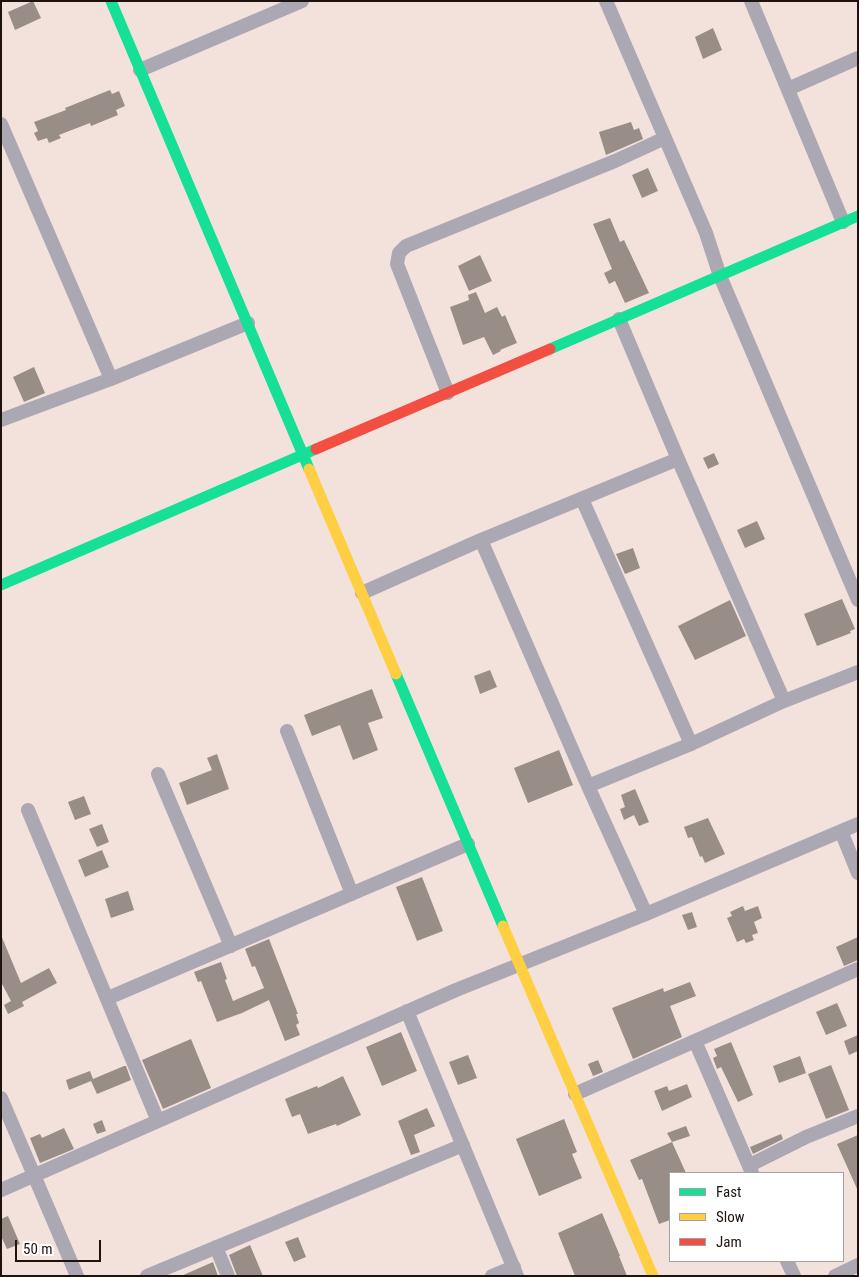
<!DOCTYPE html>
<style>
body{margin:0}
#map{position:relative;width:859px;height:1277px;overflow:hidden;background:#f3e2dc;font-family:"Roboto Condensed",sans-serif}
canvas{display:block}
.frame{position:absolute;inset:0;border:2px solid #1e130f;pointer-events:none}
.legend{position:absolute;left:669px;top:1172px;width:175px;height:90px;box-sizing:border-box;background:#fff;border:1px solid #a5a19f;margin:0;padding:6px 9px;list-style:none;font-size:15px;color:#1e130f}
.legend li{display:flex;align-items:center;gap:10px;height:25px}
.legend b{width:25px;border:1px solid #a5a19f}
.scale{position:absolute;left:15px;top:1240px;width:86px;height:22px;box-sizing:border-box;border:2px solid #1e130f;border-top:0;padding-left:6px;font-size:15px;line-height:18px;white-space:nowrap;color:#1e130f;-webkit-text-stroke:4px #fff;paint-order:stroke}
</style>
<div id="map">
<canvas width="859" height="1277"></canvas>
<div class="frame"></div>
<ul class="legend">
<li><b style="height:6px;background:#16e098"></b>Fast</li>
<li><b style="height:6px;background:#ffcf43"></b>Slow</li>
<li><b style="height:6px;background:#f24e42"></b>Jam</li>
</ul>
<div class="scale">50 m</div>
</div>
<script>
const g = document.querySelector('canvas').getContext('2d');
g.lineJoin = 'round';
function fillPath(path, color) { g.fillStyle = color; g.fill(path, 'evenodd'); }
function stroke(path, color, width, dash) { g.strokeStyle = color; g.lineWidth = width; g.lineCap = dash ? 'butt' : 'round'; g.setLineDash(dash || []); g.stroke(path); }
fillPath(new Path2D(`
 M 33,1 L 41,18 L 15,30 L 8,12 Z
 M 713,28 L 722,50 L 703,59 L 695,37 Z
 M 110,90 L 112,94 L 119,91 L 125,106 L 116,110 L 118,115 L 91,126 L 90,123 L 64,133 L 59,135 L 61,138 L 49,143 L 47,138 L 38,141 L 34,133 L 38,131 L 34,122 L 66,110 L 65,108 Z
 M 631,122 L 634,130 L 639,128 L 643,139 L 606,155 L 599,132 Z
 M 648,168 L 658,191 L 642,198 L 632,175 Z
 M 610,218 L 620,242 L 624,240 L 649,293 L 625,303 L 615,281 L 609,284 L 604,273 L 612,269 L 593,224 Z
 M 480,255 L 492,281 L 469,291 L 458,266 Z
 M 476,292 L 485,313 L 497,307 L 502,317 L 505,315 L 517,343 L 500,350 L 501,351 L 493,355 L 484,337 L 463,345 L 450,307 L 469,300 L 468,295 Z
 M 34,367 L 45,393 L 24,402 L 13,377 Z
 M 714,453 L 719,464 L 708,469 L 703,458 Z
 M 757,521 L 765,539 L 745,548 L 737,530 Z
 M 633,548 L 640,568 L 625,574 L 616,554 Z
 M 842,599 L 855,629 L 850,631 L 851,633 L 817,646 L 804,614 Z
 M 730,600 L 746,636 L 695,660 L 678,626 Z
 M 490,670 L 497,687 L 480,694 L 474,676 Z
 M 372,689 L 383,718 L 368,723 L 378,750 L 353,760 L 340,725 L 312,736 L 304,715 Z
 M 559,750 L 573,785 L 528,803 L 514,768 Z
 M 217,754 L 229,789 L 187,805 L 179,783 L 212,770 L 207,758 Z
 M 635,789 L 649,822 L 639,826 L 634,815 L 624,820 L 620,809 L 625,807 L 621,795 Z
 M 84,796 L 91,814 L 75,820 L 68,802 Z
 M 708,818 L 725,854 L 705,863 L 702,856 L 700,857 L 692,837 L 688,838 L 684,827 Z
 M 102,824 L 109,842 L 97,847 L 89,829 Z
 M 102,850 L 109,867 L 85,877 L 78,860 Z
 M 422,877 L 443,931 L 417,941 L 396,887 Z
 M 128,891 L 134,910 L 111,918 L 105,899 Z
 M 743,906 L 745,911 L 758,906 L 762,918 L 754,922 L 758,933 L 752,935 L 754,940 L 746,943 L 744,939 L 737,942 L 727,918 L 732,916 L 730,912 Z
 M 692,912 L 697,927 L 688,930 L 682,915 Z
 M 1,935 L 21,983 L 49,968 L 57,983 L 22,1002 L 24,1006 L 8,1014 L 4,1005 L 11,1001 L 1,982 Z
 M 858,937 L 858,960 L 844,966 L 836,947 Z
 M 269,939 L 298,1014 L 296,1014 L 299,1023 L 296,1025 L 300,1035 L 285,1041 L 269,1000 L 242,1013 L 217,1022 L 201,981 L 198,982 L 194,972 L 221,962 L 227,979 L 225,980 L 233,1001 L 264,988 L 255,966 L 252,967 L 245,949 Z
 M 690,982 L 696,996 L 670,1006 L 682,1037 L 633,1059 L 612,1008 L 663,988 L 664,992 Z
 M 837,1003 L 847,1026 L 826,1035 L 816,1012 Z
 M 401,1032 L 417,1071 L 382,1086 L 366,1047 Z
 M 858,1035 L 858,1051 L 849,1055 L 844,1041 Z
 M 191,1039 L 211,1088 L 163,1109 L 142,1060 Z
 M 731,1042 L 753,1095 L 738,1102 L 721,1067 L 717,1069 L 713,1058 L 717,1056 L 714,1049 Z
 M 468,1055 L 477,1078 L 458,1085 L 449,1062 Z
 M 800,1056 L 806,1073 L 779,1083 L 773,1066 Z
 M 598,1060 L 603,1072 L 593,1076 L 588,1064 Z
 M 831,1065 L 849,1110 L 826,1119 L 808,1074 Z
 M 124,1066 L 126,1066 L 131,1080 L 97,1094 L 91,1081 L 69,1090 L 66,1080 L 90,1071 L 93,1079 Z
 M 343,1076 L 361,1115 L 337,1126 L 336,1124 L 308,1134 L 300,1114 L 292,1117 L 285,1099 L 317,1086 L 318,1088 Z
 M 687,1084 L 692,1097 L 662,1111 L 654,1091 L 667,1086 L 669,1091 Z
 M 427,1108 L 435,1126 L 414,1135 L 420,1152 L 411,1155 L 398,1121 Z
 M 564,1119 L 577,1152 L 572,1154 L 582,1178 L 539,1196 L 516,1139 Z
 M 102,1120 L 106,1131 L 97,1134 L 93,1124 Z
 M 686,1126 L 690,1136 L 672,1142 L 667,1133 Z
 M 64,1128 L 74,1149 L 40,1163 L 30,1138 L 40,1134 L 42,1138 Z
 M 781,1134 L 783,1139 L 753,1154 L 750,1147 Z
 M 858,1135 L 858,1191 L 837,1144 Z
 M 672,1142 L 686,1173 L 670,1173 L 670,1220 L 659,1224 L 642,1179 L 639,1180 L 630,1160 Z
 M 602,1213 L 620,1256 L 619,1256 L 627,1276 L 575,1276 L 558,1233 Z
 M 8,1216 L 20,1244 L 7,1249 L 1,1236 L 1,1219 Z
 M 298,1237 L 306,1257 L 294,1262 L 285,1242 Z
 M 250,1245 L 263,1276 L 237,1276 L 229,1255 Z
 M 213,1262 L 218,1276 L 181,1276 Z`), '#998d88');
stroke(new Path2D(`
 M 606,1 L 706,233 L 720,276 L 858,600
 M 751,1 L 843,222
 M 140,70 L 302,1
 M 788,89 L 858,58
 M 1,124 L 111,379
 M 619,319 L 678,459 L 784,701
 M 448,393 L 397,264 L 399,253 L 406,246 L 615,161 L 665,138
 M 1,420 L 111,379 L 248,323
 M 582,499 L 691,744
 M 481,540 L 588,786 L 646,914
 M 362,593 L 481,540 L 678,459
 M 287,731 L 352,894
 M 158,774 L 231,946
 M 588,786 L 691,744 L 784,701 L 858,672
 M 28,810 L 158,1121
 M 841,831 L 858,873
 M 108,998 L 468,844
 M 407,1011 L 517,1276
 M 695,1041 L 752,1173
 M 575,1094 L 858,969
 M 1,1098 L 77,1276
 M 750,1165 L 806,1137 L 858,1116
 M 1,1190 L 456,990 L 646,914 L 858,824
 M 216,1247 L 228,1276
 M 787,1261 L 794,1276
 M 147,1276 L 463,1145
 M 492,1276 L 514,1267
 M 835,1276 L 858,1265`), '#aca8b3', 14);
stroke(new Path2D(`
 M 111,1 L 309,469
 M 550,349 L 858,216
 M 1,585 L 316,449
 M 396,674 L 503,926`), '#16e098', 11);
stroke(new Path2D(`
 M 309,469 L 396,674
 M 503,926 L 653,1276`), '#ffcf43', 11);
stroke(new Path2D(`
 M 316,449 L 550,349`), '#f24e42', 11);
</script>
